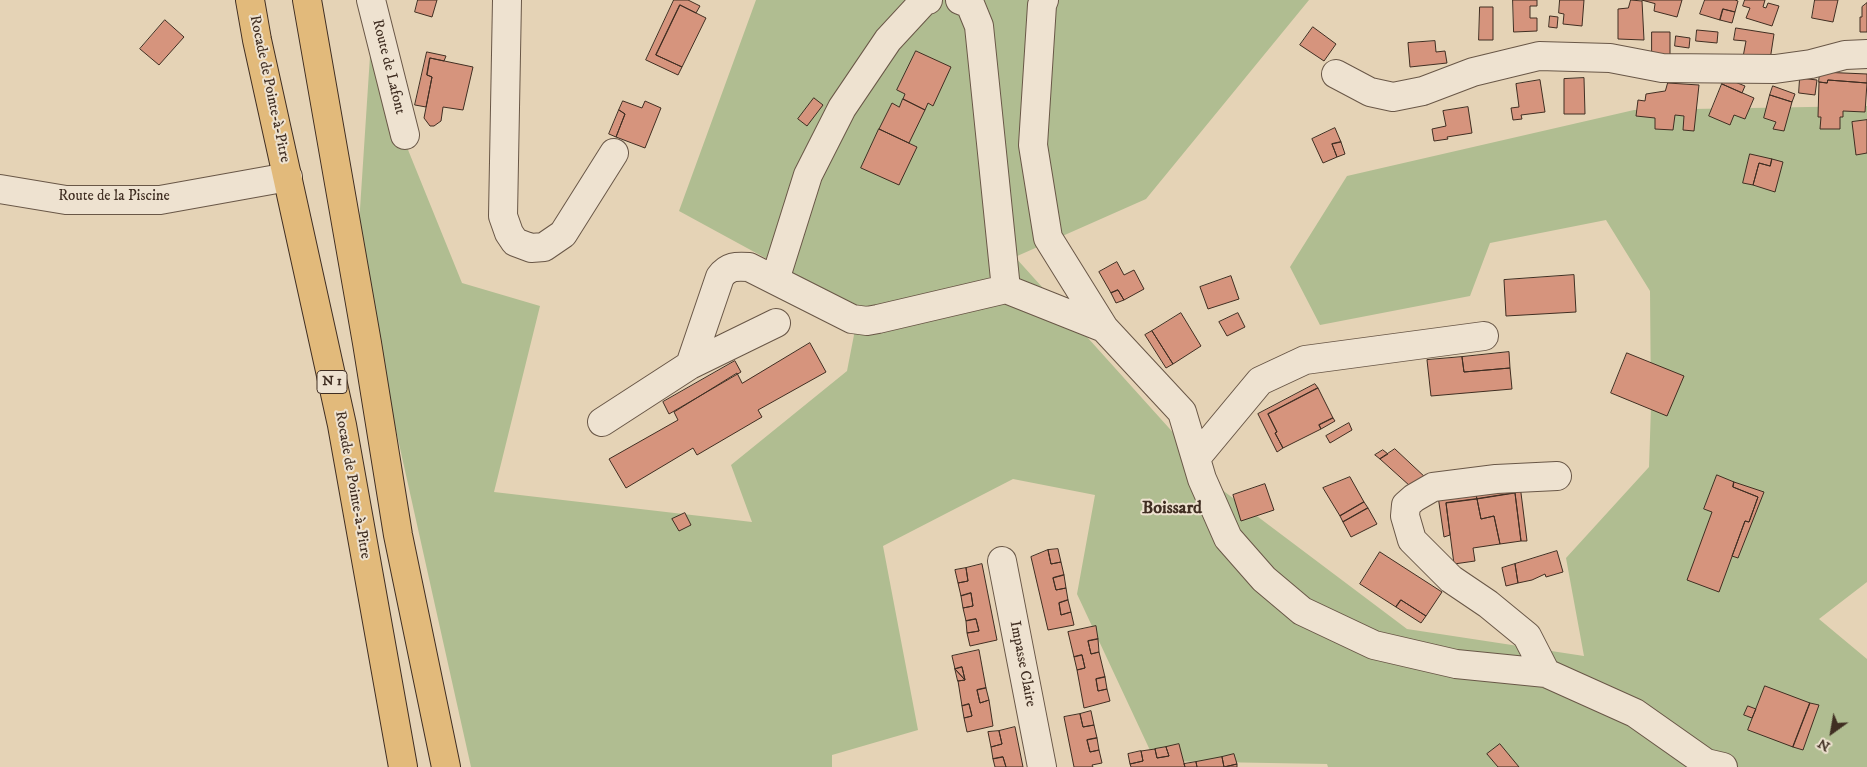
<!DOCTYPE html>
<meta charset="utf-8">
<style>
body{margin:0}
#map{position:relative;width:1867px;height:767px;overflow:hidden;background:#e5d3b6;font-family:"IM FELL DW Pica",serif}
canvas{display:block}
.north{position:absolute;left:1807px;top:707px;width:50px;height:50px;-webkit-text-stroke:4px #eee2d0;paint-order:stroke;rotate:212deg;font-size:14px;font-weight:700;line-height:20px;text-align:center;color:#402e22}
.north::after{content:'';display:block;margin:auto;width:18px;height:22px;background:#402e22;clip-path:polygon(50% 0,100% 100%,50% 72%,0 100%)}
</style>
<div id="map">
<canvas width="1867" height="767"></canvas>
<div class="north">N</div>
</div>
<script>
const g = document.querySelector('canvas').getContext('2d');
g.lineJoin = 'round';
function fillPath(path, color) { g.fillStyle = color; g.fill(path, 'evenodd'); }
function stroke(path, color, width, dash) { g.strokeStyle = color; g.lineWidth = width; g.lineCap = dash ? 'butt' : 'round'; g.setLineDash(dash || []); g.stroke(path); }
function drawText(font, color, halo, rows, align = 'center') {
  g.font = font + ' "IM FELL DW Pica",serif'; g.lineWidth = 4; g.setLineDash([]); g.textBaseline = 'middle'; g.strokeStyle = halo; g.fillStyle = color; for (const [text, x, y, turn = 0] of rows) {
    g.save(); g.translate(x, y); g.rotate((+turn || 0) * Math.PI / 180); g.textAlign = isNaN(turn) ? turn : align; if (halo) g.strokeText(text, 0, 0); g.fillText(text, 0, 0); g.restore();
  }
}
fillPath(new Path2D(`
 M 756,0 L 1309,0 L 1146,199 L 1015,257 L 1196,458 L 1201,474 L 1407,629 L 1584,656 L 1566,558 L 1649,467 L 1651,407 L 1650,291 L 1606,220 L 1490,243 L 1470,296 L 1320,325 L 1290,267 L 1347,176 L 1634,110 L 1867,106 L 1867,582 L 1819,619 L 1867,659 L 1867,767 L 1328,767 L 1327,764 L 1155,761 L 1077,594 L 1095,495 L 1013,479 L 883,546 L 918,730 L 832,755 L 832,767 L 471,767 L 357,255 L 370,56 L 462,283 L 540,306 L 494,492 L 752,522 L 731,465 L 847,371 L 859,309 L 679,211 Z`), '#b0bd91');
const building = new Path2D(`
 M 418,0 L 437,0 L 432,17 L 415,12 Z
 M 674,0 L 688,0 L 700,6 L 696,13 L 680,5 L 656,55 L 682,67 L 678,75 L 646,60 Z
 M 1513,0 L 1537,0 L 1537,6 L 1530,6 L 1530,18 L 1537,18 L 1537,31 L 1514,32 Z
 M 1560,0 L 1584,0 L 1582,26 L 1563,24 L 1564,14 L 1559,13 Z
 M 1631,0 L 1642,1 L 1644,40 L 1618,39 L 1618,9 L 1628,8 Z
 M 1642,0 L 1682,0 L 1677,17 L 1654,11 L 1655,4 Z
 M 1705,0 L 1735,0 L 1738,1 L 1735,12 L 1723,9 L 1720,20 L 1700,14 Z
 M 1745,0 L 1765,0 L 1763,7 L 1766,8 L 1768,3 L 1779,6 L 1772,26 L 1746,18 L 1750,8 L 1743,6 Z
 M 1815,0 L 1838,0 L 1833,22 L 1812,18 Z
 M 1867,3 L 1867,32 L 1860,32 L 1860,17 L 1862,17 L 1862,7 Z
 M 680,5 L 706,18 L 682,67 L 656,55 Z
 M 1480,7 L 1493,7 L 1493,40 L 1479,40 Z
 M 1723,9 L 1735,12 L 1732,23 L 1720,20 Z
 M 1550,16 L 1558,17 L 1557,28 L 1549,27 Z
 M 165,20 L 184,37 L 159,65 L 140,49 Z
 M 1313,27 L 1336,44 L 1324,61 L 1300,45 Z
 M 1736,28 L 1774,34 L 1770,60 L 1743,57 L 1746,41 L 1734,40 Z
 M 1697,30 L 1718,32 L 1717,43 L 1696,41 Z
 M 1652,32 L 1670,32 L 1670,55 L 1652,54 Z
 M 1676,36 L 1690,38 L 1689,48 L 1675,46 Z
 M 1435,41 L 1436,52 L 1445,51 L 1447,63 L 1410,67 L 1408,43 Z
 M 916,51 L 951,67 L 933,106 L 928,103 L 925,110 L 903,99 L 905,94 L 897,90 Z
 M 427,52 L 446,56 L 444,61 L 430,58 L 427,75 L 432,77 L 426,107 L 415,105 Z
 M 430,58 L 473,67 L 463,110 L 443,107 L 441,121 L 434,126 L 430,126 L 424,118 L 432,77 L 427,75 Z
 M 1820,72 L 1867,74 L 1867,83 L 1828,80 L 1827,83 L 1819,82 Z
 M 1584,78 L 1585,114 L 1564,114 L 1564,79 Z
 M 1725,78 L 1745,86 L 1742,93 L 1722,84 Z
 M 1800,78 L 1817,80 L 1815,95 L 1799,93 Z
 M 1540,80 L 1545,112 L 1521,115 L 1522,119 L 1513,120 L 1511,108 L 1519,107 L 1516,84 Z
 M 1828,80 L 1867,83 L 1865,112 L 1843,111 L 1843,117 L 1840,117 L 1840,129 L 1820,129 L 1821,117 L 1818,117 L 1819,82 L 1827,83 Z
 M 1668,83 L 1699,85 L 1694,131 L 1683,130 L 1684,116 L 1675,115 L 1673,130 L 1655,129 L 1655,118 L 1636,116 L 1638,100 L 1645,101 L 1646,94 L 1665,91 Z
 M 1722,84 L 1754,98 L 1745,119 L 1734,115 L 1730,125 L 1709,116 Z
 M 1773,86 L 1795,94 L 1792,102 L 1770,95 Z
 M 1770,95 L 1792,102 L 1784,131 L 1773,129 L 1776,122 L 1764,118 Z
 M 814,98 L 823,105 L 807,126 L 798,119 Z
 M 903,99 L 925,110 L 909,143 L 879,129 L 892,103 L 899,107 Z
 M 623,101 L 642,108 L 645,101 L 661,108 L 645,148 L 616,137 L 625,114 L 619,110 Z
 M 1468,107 L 1472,133 L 1447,137 L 1448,139 L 1434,141 L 1432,129 L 1446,126 L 1443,111 Z
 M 619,110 L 625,114 L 616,137 L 609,134 Z
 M 1867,120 L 1867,153 L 1856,155 L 1852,122 Z
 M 1335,128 L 1341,142 L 1332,144 L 1337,157 L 1323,163 L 1312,139 Z
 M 879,129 L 917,147 L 899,185 L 861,168 Z
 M 1341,142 L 1345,154 L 1337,157 L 1332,144 Z
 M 1750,154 L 1772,159 L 1770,166 L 1759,163 L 1753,185 L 1743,183 Z
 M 1772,159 L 1783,162 L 1775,192 L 1753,185 L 1759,163 L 1770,166 Z
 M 1117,262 L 1124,275 L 1134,270 L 1144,289 L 1124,300 L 1118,290 L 1111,293 L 1099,272 Z
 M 1574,275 L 1576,312 L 1506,316 L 1504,280 Z
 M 1231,276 L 1239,299 L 1208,309 L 1200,287 Z
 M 1118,290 L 1124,300 L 1116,303 L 1111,293 Z
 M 1181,313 L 1201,346 L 1173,364 L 1152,331 Z
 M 1238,313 L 1245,327 L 1227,336 L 1219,322 Z
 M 1152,331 L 1173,364 L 1166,368 L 1145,335 Z
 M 810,343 L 826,372 L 758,410 L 762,417 L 697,455 L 693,448 L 626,488 L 609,459 L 678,420 L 674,412 L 737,373 L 742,383 Z
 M 1509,352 L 1510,368 L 1464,372 L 1462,357 Z
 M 1627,353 L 1684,376 L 1667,416 L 1611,393 Z
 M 1462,357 L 1464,372 L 1510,368 L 1512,389 L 1431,396 L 1427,360 Z
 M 735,361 L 741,372 L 669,414 L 663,402 Z
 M 1315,384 L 1318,388 L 1268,414 L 1277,432 L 1275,433 L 1283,448 L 1277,452 L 1258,414 Z
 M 1318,388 L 1333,418 L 1319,425 L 1321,429 L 1283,448 L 1275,433 L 1277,432 L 1268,414 Z
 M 1333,418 L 1335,421 L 1321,429 L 1319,425 Z
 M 1349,423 L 1352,430 L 1330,443 L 1326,436 Z
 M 1395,449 L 1427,479 L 1410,486 L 1380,459 Z
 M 1383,450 L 1388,454 L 1380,459 L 1375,455 Z
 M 1717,475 L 1734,482 L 1733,487 L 1758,497 L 1749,522 L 1745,521 L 1719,592 L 1687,580 L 1712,512 L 1704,509 Z
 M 1350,477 L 1364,502 L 1340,516 L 1323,488 Z
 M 1734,482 L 1764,492 L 1738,558 L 1732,556 L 1745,521 L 1749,522 L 1758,497 L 1733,487 Z
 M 1265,484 L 1274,510 L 1241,521 L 1233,495 Z
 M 1520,485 L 1527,541 L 1521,541 L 1515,493 L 1477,499 L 1475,491 Z
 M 1475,491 L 1477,499 L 1446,503 L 1450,535 L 1444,537 L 1438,496 Z
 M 1515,493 L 1521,541 L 1500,544 L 1494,516 L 1481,519 L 1477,499 Z
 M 1477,499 L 1481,519 L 1494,516 L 1500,544 L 1473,548 L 1475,561 L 1454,564 L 1446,503 Z
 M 1364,502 L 1368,508 L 1343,522 L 1340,516 Z
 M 1368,508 L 1377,524 L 1351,537 L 1343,522 Z
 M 685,513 L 691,525 L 679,531 L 672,519 Z
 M 1058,549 L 1061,562 L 1051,564 L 1048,550 Z
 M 1048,550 L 1051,564 L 1061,562 L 1064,575 L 1053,578 L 1056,590 L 1066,588 L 1068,600 L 1059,603 L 1061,615 L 1071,612 L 1074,625 L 1048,630 L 1031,557 Z
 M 1557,551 L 1563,572 L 1546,577 L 1545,574 L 1532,580 L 1518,583 L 1515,564 Z
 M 1380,552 L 1442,592 L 1426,616 L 1401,600 L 1396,607 L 1360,584 Z
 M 982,564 L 997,640 L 970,646 L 967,633 L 979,631 L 976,619 L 966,621 L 963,608 L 973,606 L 971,593 L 961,596 L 958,583 L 968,581 L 966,568 Z
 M 1515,564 L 1518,583 L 1506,586 L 1502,568 Z
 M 966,568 L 968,581 L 958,583 L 955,570 Z
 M 1064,575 L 1066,588 L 1056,590 L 1053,578 Z
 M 971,593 L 973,606 L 963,608 L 961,596 Z
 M 1068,600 L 1071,612 L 1061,615 L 1059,603 Z
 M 1401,600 L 1426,616 L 1421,623 L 1396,607 Z
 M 976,619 L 979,631 L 967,633 L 966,621 Z
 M 1096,626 L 1098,639 L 1088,641 L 1091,654 L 1099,652 L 1105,677 L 1096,679 L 1098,691 L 1107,689 L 1110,701 L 1084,708 L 1077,670 L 1085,668 L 1082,655 L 1074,657 L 1068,632 Z
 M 1098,639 L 1099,652 L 1091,654 L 1088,641 Z
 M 979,650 L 986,688 L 977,690 L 980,703 L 989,700 L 993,726 L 967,732 L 964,718 L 972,716 L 969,704 L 962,706 L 958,681 L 965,680 L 962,667 L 955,669 L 952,656 Z
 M 1082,655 L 1085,668 L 1077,670 L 1074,657 Z
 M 962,667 L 965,680 L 955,669 Z
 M 955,669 L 965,680 L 958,681 Z
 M 1105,677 L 1107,689 L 1098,691 L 1096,679 Z
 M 1765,686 L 1810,703 L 1793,747 L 1748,730 Z
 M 986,688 L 989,700 L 980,703 L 977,690 Z
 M 1810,703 L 1819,705 L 1803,750 L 1793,747 Z
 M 969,704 L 972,716 L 964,718 L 962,706 Z
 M 1748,706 L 1756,709 L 1752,718 L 1744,715 Z
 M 1091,711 L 1094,725 L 1083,727 L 1080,714 Z
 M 1080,714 L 1083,727 L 1094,725 L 1097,738 L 1087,740 L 1090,752 L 1099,750 L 1102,763 L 1092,765 L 1093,767 L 1074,767 L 1064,717 Z
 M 1015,727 L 1023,767 L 1006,767 L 1003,757 L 993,759 L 991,747 L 1002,744 L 999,731 Z
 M 999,731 L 1002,744 L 991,747 L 988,732 Z
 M 1097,738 L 1099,750 L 1090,752 L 1087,740 Z
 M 1179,744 L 1185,767 L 1131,767 L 1130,764 L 1143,761 L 1141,751 L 1155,749 L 1157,758 L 1169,756 L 1166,747 Z
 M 1500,744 L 1519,767 L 1498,767 L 1487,754 Z
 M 1166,747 L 1169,756 L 1157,758 L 1155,749 Z
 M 1141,751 L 1143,761 L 1130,764 L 1128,754 Z
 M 1234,754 L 1237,764 L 1224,767 L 1222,757 Z
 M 1003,757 L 1006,767 L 995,767 L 993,759 Z
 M 1222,757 L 1224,767 L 1237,764 L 1237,767 L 1197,767 L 1196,762 Z
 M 1196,762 L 1197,767 L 1185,767 L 1184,764 Z`);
fillPath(building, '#d6947d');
stroke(building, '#402e22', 1);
const minor = new Path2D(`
 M 371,0 L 405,135
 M 507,0 L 503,216 L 509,233 L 515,242 L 531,248 L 544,247 L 563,234 L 614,153
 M 960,0 L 970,4 L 979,26 L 1006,289
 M 1044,0 L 1042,5 L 1033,145 L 1048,238 L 1104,328 L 1182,412 L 1202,479 L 1228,538 L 1264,579 L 1302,611 L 1374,645 L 1456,664 L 1546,673 L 1635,713 L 1706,763 L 1723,767
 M 1336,74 L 1370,92 L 1393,97 L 1423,91 L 1473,72 L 1539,56 L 1610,58 L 1662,68 L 1775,69 L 1811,64 L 1845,55 L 1867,54
 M 0,189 L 66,200 L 160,200 L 288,177
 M 775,280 L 808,175 L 842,108 L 888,40 L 924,1 L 928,0
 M 690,365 L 720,277 C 728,266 736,266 749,267 L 852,319 L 867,321 L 878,319 L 1006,289 L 1104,328
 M 602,422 L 690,365 L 776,323
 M 1196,458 L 1260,381 L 1305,360 L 1484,336
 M 1002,561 L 1042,767
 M 1546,673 L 1527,636 L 1488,604 L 1451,579 L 1412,540 L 1405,516 L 1406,505 L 1414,498 L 1433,487 L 1496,479 L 1557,476`);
const highway = new Path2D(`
 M 250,0 L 257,40 L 342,425 L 403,767
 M 307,0 L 367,343 L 398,535 L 446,767`);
stroke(minor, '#695747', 30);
stroke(highway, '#402e22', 30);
stroke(minor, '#eee2d0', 28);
stroke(highway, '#e2ba7b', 28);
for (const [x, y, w] of [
 [332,382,30]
]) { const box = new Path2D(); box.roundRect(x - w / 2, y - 11.5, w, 23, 4); g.fillStyle = '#eee2d0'; g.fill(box); stroke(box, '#402e22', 1); }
drawText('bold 14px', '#402e22', null, [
 ["N 1",332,382]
]);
drawText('15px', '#402e22', '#eee2d0', [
 ["Route de Lafont",388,67,76],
 ["Rocade de Pointe-à-Pitre",269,89,78],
 ["Route de la Piscine",114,197],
 ["Rocade de Pointe-à-Pitre",352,485,80],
 ["Impasse Claire",1022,664,79]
]);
drawText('bold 18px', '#402e22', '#eee2d0', [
 ["Boissard",1172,509]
]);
</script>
